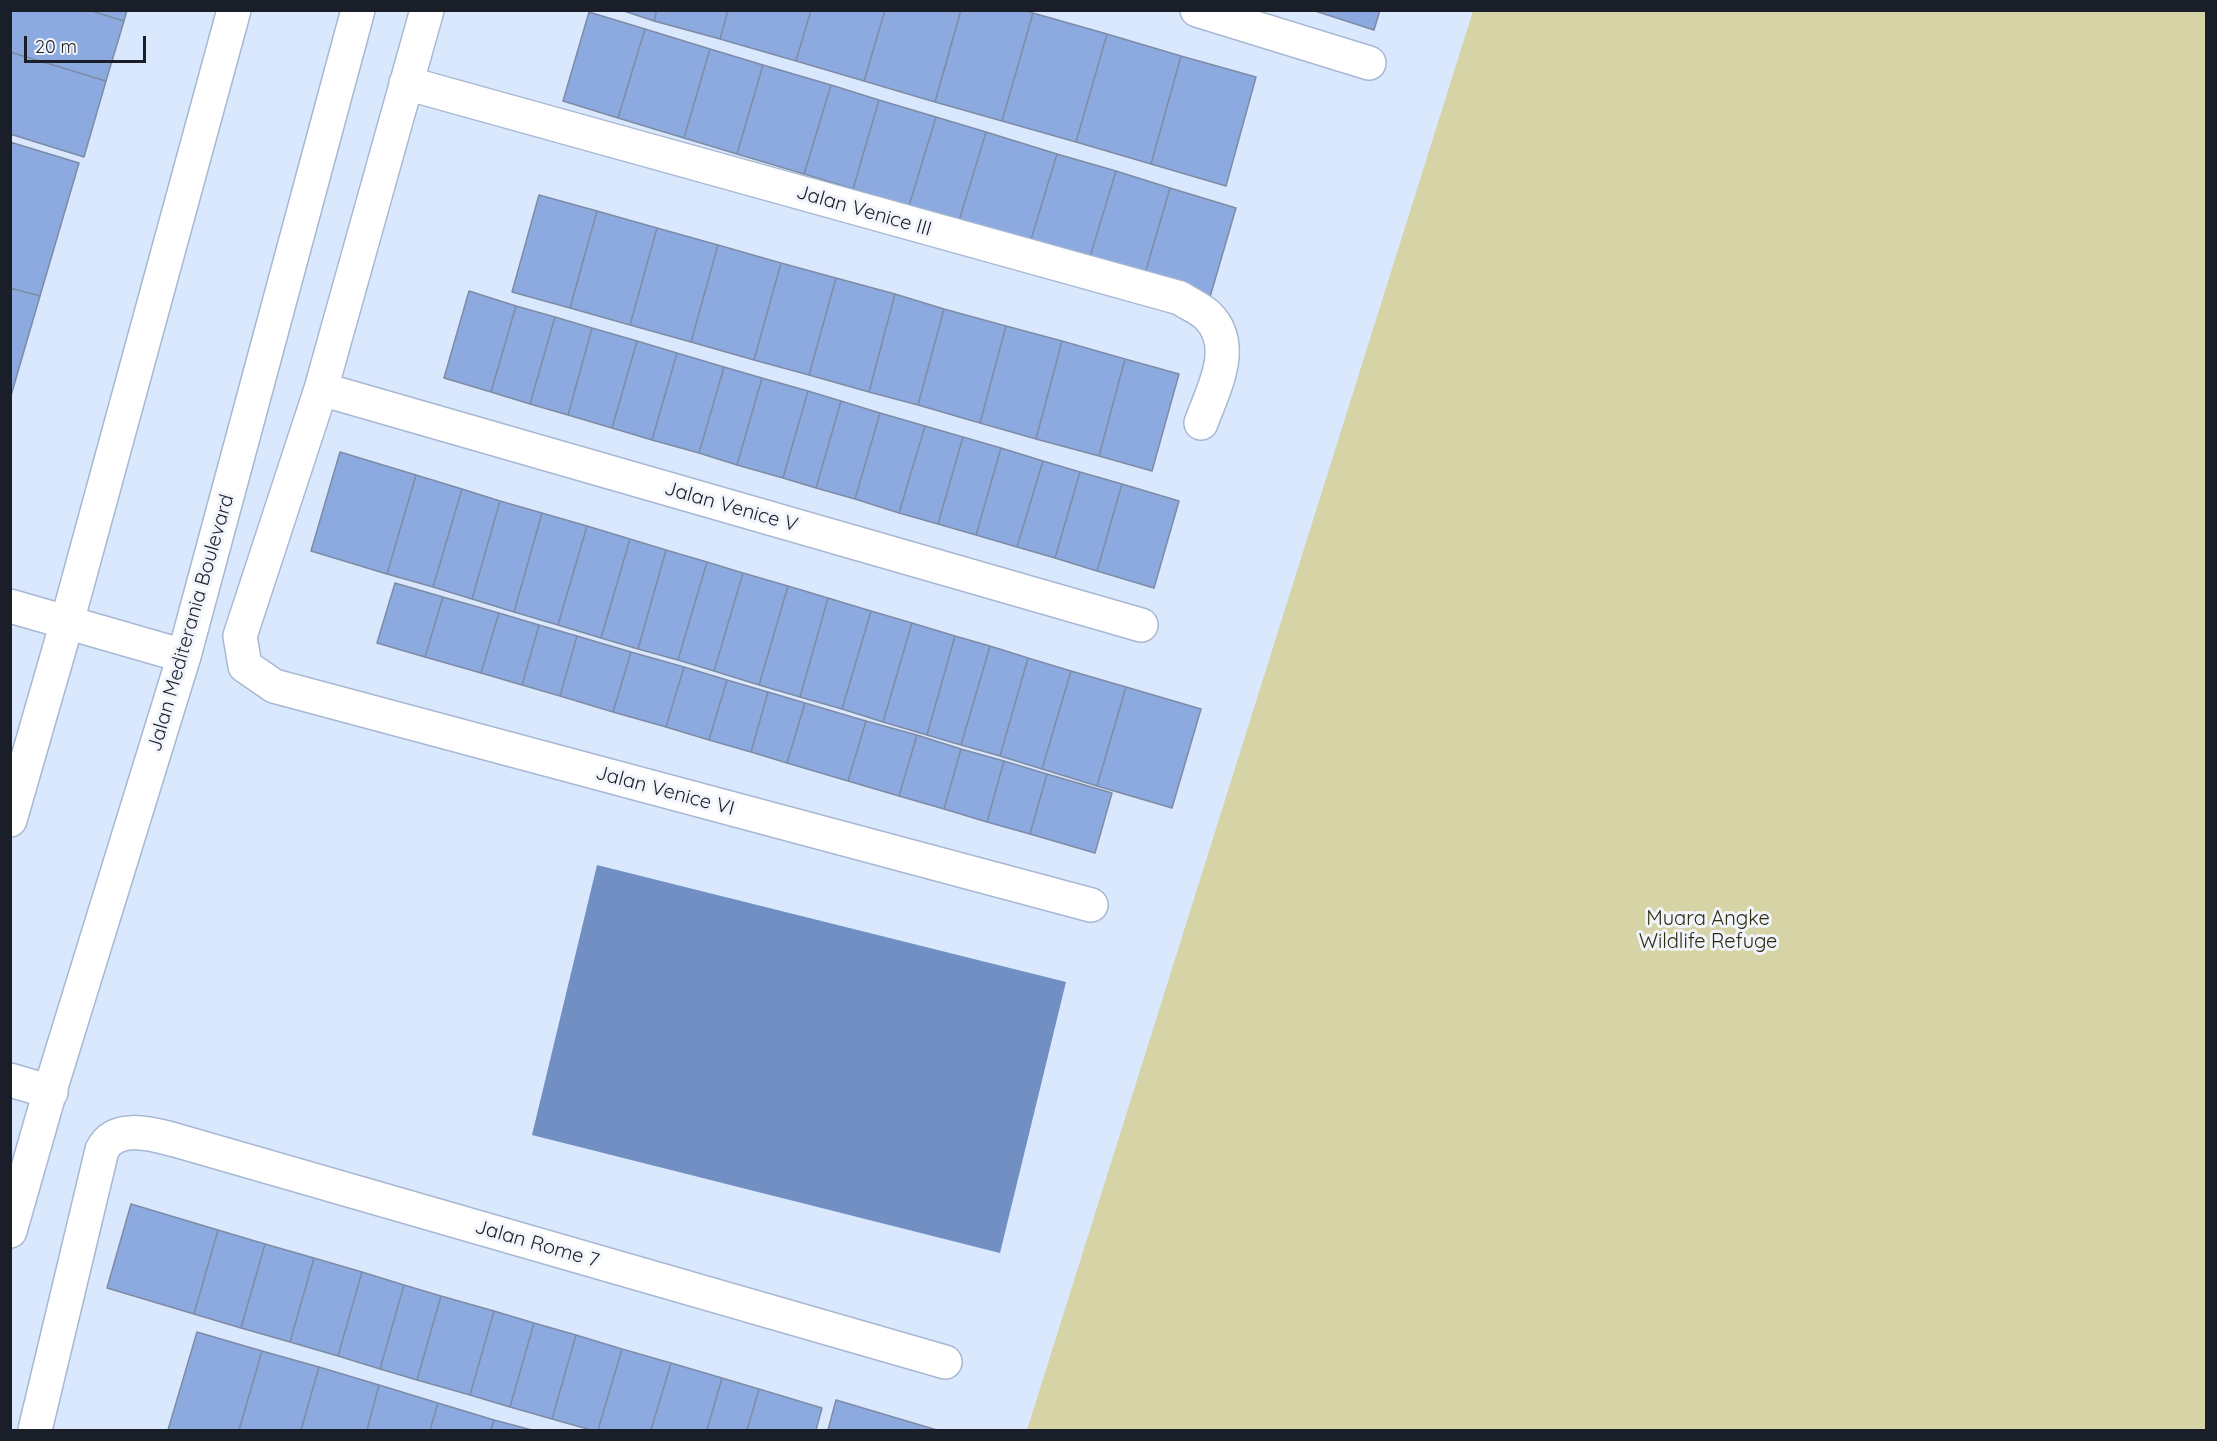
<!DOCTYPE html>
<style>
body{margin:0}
#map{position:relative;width:2217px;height:1441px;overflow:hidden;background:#dae8fe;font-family:Quicksand,sans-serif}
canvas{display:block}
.frame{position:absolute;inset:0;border:12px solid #191e28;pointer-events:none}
.scale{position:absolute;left:24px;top:36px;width:122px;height:27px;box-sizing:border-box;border:3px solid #191e28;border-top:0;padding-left:8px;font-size:18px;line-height:21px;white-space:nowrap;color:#191e28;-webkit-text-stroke:4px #f1f4fa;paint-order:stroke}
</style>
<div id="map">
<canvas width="2217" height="1441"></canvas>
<div class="frame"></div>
<div class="scale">20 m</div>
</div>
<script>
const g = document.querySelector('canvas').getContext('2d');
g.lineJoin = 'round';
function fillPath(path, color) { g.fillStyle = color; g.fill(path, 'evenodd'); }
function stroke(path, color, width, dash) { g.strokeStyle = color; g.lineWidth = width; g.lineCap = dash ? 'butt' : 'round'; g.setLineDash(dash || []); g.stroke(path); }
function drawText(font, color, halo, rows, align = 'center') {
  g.font = font + ' Quicksand,sans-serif'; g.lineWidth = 6; g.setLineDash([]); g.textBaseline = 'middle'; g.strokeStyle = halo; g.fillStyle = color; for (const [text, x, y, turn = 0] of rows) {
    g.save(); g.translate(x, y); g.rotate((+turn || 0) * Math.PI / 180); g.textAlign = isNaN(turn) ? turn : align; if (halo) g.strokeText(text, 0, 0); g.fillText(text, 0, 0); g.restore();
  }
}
fillPath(new Path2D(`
 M 1473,11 L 2206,11 L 2206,1430 L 1027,1430 Z`), '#d6d3a6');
fillPath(new Path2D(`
 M 597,865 L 1066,982 L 1000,1253 L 532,1135 Z`), '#728fc3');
const building = new Path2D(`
 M 10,10 L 88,10 L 124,21 L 106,81 L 10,52 Z
 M 88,10 L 127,10 L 124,21 Z
 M 621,10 L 657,10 L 654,21 Z
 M 657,10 L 728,10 L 720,39 L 654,21 Z
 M 728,10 L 811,10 L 796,61 L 720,39 Z
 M 811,10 L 885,10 L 864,81 L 796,61 Z
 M 885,10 L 961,10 L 935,102 L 864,81 Z
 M 961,10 L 1025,10 L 1033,13 L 1002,121 L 935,102 Z
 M 1312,10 L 1380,10 L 1374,30 Z
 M 589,12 L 645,29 L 618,118 L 563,101 Z
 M 1033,13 L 1107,34 L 1076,142 L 1002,121 Z
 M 645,29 L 710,49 L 684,138 L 618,118 Z
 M 1107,34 L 1181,56 L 1151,164 L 1076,142 Z
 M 710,49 L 763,65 L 737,154 L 684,138 Z
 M 10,52 L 106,81 L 84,157 L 10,134 Z
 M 1181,56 L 1256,77 L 1226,186 L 1151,164 Z
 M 763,65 L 831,85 L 804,174 L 737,154 Z
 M 831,85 L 879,100 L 853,189 L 804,174 Z
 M 879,100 L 936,117 L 909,206 L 853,189 Z
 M 936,117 L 986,132 L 959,221 L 909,206 Z
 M 986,132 L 1057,154 L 1030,243 L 959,221 Z
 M 10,142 L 79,163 L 40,296 L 10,288 Z
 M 1057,154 L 1116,171 L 1089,260 L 1030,243 Z
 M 1116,171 L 1170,188 L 1144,277 L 1089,260 Z
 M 1170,188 L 1236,208 L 1210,297 L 1144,277 Z
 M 539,195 L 597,211 L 570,308 L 512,292 Z
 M 597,211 L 657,228 L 630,325 L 570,308 Z
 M 657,228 L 718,245 L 691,342 L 630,325 Z
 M 718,245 L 781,263 L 754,360 L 691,342 Z
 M 781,263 L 836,278 L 809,375 L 754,360 Z
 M 836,278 L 895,294 L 869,392 L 809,375 Z
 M 10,288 L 40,296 L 10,399 Z
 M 469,291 L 516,306 L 491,392 L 444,378 Z
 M 895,294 L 944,309 L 918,405 L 869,392 Z
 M 516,306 L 555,317 L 530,404 L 491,392 Z
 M 944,309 L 1006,326 L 980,423 L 918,405 Z
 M 555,317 L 592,328 L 568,415 L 530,404 Z
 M 1006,326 L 1062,341 L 1036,439 L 980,423 Z
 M 592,328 L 637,341 L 612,428 L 568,415 Z
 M 637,341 L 677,353 L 652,440 L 612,428 Z
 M 1062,341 L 1125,359 L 1099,456 L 1036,439 Z
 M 677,353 L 724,367 L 699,453 L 652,440 Z
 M 1125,359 L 1179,374 L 1152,471 L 1099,456 Z
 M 724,367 L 762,378 L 737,465 L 699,453 Z
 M 762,378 L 808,391 L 783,478 L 737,465 Z
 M 808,391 L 841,401 L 816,488 L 783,478 Z
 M 841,401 L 880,413 L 855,499 L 816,488 Z
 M 880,413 L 925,426 L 899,513 L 855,499 Z
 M 925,426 L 963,437 L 938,524 L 899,513 Z
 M 963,437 L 1001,448 L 976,535 L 938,524 Z
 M 1001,448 L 1043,461 L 1017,547 L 976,535 Z
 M 340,452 L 416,475 L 387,574 L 311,551 Z
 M 1043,461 L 1080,472 L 1055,558 L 1017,547 Z
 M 1080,472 L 1122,484 L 1097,571 L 1055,558 Z
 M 416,475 L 462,489 L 433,587 L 387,574 Z
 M 1122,484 L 1179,501 L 1154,588 L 1097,571 Z
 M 462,489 L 500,501 L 472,599 L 433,587 Z
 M 500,501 L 542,513 L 514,612 L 472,599 Z
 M 542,513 L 587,526 L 558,625 L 514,612 Z
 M 587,526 L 630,539 L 601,638 L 558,625 Z
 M 630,539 L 666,550 L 638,649 L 601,638 Z
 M 666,550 L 707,562 L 678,660 L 638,649 Z
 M 707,562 L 743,573 L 714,671 L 678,660 Z
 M 743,573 L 788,586 L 759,685 L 714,671 Z
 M 395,583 L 443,597 L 425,657 L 377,643 Z
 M 788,586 L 828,598 L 800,697 L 759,685 Z
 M 443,597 L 499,613 L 481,673 L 425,657 Z
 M 828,598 L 871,611 L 842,709 L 800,697 Z
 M 871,611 L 912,623 L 883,722 L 842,709 Z
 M 499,613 L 539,625 L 522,685 L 481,673 Z
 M 912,623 L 955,636 L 927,735 L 883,722 Z
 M 539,625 L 577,636 L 560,696 L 522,685 Z
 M 577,636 L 631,652 L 613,712 L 560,696 Z
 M 955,636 L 990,646 L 961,745 L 927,735 Z
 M 990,646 L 1028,658 L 1000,756 L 961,745 Z
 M 631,652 L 684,667 L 666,727 L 613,712 Z
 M 1028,658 L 1071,671 L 1042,769 L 1000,756 Z
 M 684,667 L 727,680 L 709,740 L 666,727 Z
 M 1071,671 L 1126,687 L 1097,786 L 1042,769 Z
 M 727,680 L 768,692 L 751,752 L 709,740 Z
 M 1126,687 L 1201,709 L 1172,808 L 1097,786 Z
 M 768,692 L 805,703 L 787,763 L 751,752 Z
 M 805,703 L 866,721 L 848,781 L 787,763 Z
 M 866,721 L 917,735 L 899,796 L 848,781 Z
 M 917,735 L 961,749 L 944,809 L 899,796 Z
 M 961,749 L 1004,761 L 987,822 L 944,809 Z
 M 1004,761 L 1047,774 L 1030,834 L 987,822 Z
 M 1047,774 L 1112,793 L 1095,853 L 1030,834 Z
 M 131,1204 L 218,1230 L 194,1314 L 107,1288 Z
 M 218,1230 L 265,1244 L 241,1328 L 194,1314 Z
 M 265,1244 L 314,1258 L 290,1342 L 241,1328 Z
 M 314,1258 L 362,1272 L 338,1356 L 290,1342 Z
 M 362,1272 L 404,1285 L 380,1369 L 338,1356 Z
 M 404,1285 L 441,1296 L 417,1380 L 380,1369 Z
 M 441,1296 L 494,1311 L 470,1395 L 417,1380 Z
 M 494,1311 L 534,1323 L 510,1407 L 470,1395 Z
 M 534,1323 L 576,1335 L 552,1419 L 510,1407 Z
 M 197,1332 L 262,1351 L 239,1430 L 168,1430 Z
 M 576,1335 L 622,1349 L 598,1430 L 591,1430 L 552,1419 Z
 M 622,1349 L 671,1363 L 651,1430 L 598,1430 Z
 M 262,1351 L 319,1367 L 301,1430 L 239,1430 Z
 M 671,1363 L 722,1378 L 707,1430 L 651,1430 Z
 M 319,1367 L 379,1385 L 367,1430 L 301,1430 Z
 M 722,1378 L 759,1389 L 747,1430 L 707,1430 Z
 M 379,1385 L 438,1403 L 430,1430 L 367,1430 Z
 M 759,1389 L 822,1408 L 816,1430 L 747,1430 Z
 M 836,1400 L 937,1430 L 828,1430 Z
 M 438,1403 L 494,1420 L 491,1430 L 430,1430 Z
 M 494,1420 L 532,1430 L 491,1430 Z`);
fillPath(building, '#8caadf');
stroke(building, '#7d8ba5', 1.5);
const minor = new Path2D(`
 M 427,10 L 321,389 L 240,636 L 245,666 L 274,686 L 1091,905
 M 1197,10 L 1369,63
 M 406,83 L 1180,298 C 1189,304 1201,309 1208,316 C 1238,346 1213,390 1201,423
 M 321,389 L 1141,625
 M 10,606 L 184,656
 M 10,1080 L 51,1092
 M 35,1430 L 102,1150 C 115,1123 152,1134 175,1140 L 945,1362`);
const tertiary = new Path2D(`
 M 10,820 L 67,622 L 234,10
 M 10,1231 L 52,1084 L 184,656 L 358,10`);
stroke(minor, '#a8b8d3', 36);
stroke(tertiary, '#a8b8d3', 36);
stroke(minor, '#fff', 33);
stroke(tertiary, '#fff', 33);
drawText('20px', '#191e28', '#f1f4fa', [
 ["Jalan Venice III",864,211,16],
 ["Jalan Venice V",731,507,16],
 ["Jalan Mediterania Boulevard",191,623,-74],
 ["Jalan Venice VI",665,791,15],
 ["Jalan Rome 7",537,1244,16]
]);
drawText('20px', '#2e2c0f', '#f1f4fa', [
 ["Muara Angke",1708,919],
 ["Wildlife Refuge",1708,942]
]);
</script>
